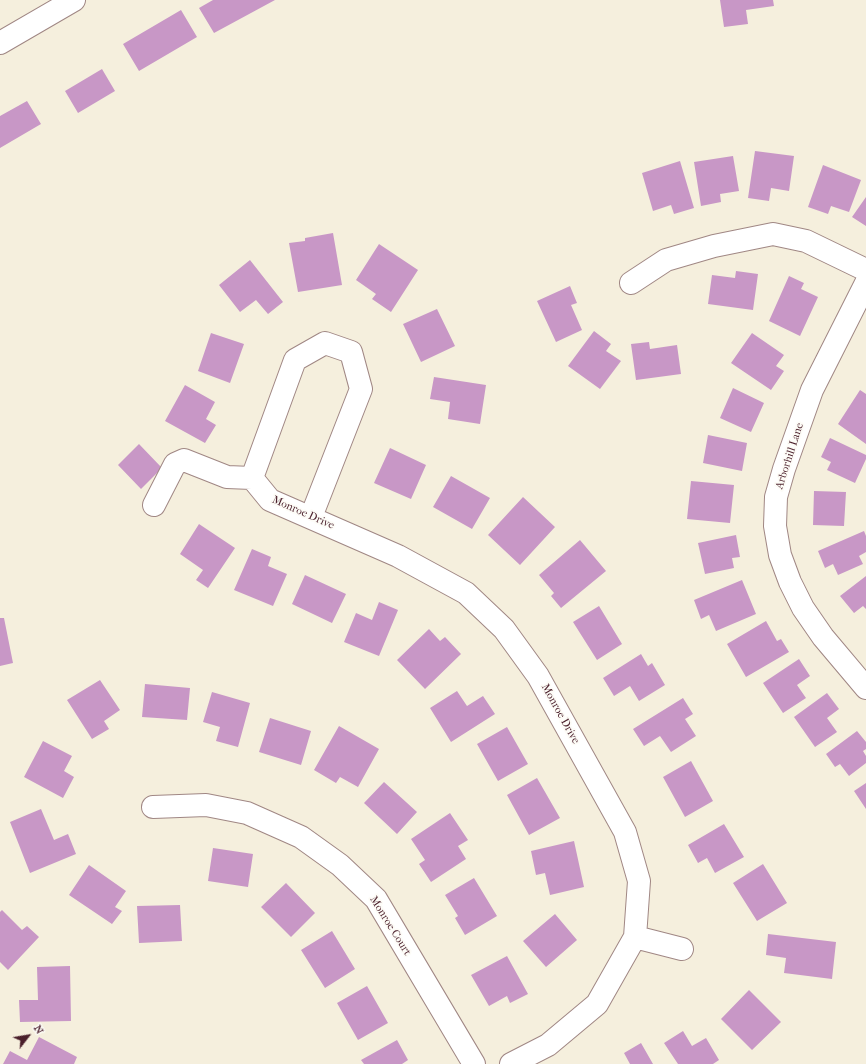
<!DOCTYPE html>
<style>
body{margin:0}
#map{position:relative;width:866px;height:1064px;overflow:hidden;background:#f5efdd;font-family:"IM FELL French Canon",serif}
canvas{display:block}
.north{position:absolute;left:8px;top:1016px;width:40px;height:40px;-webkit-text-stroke:3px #fdfcf7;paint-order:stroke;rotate:59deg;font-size:11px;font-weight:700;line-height:16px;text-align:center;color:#4a1f2b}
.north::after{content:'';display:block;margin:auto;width:14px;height:18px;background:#4a1f2b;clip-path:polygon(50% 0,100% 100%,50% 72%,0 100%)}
</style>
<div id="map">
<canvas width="866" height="1064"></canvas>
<div class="north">N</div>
</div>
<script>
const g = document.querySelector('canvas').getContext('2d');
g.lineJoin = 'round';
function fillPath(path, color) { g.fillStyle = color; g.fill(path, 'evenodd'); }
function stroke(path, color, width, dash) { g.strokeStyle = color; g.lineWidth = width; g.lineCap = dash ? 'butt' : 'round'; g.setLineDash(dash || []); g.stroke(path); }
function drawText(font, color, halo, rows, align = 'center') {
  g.font = font + ' "IM FELL French Canon",serif'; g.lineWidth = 3.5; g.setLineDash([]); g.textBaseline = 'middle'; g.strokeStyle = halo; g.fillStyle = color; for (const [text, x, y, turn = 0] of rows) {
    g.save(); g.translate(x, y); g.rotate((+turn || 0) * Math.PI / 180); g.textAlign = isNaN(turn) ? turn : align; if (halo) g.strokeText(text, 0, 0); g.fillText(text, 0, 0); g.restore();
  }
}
fillPath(new Path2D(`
 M 213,0 L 275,0 L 214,33 L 199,8 Z
 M 720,0 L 773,0 L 774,6 L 746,10 L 748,24 L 724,27 Z
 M 181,10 L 197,37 L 139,71 L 123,44 Z
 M 102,69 L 115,91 L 78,113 L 65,91 Z
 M 27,101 L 41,124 L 0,148 L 0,116 Z
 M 755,151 L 794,156 L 789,191 L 771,188 L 769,201 L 748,198 Z
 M 733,156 L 739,191 L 720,194 L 721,202 L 701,206 L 694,162 Z
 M 680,161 L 694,208 L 674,214 L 671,205 L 653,211 L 642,173 Z
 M 823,165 L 861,180 L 849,212 L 831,206 L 828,214 L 808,207 Z
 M 866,197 L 866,226 L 852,217 Z
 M 333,233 L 342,285 L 298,292 L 289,243 L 305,241 L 305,238 Z
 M 379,244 L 418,270 L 391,312 L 372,299 L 376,294 L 356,280 Z
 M 250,260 L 283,302 L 268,314 L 256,300 L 240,312 L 219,285 Z
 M 736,271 L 758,274 L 753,310 L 708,304 L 712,275 L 735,278 Z
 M 789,276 L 804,283 L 801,289 L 818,297 L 800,336 L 769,321 Z
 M 570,286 L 577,303 L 571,305 L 582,330 L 556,342 L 537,301 Z
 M 437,309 L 455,346 L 421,362 L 403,324 Z
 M 594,331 L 611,344 L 606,351 L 621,361 L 600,389 L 568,366 Z
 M 211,333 L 244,344 L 230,383 L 198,371 Z
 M 752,333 L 784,355 L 776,366 L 784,371 L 771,390 L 731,363 Z
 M 649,342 L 650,349 L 677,345 L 681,374 L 636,380 L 631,344 Z
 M 434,377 L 486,385 L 480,424 L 448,419 L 450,402 L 430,399 Z
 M 185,385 L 215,402 L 206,419 L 216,425 L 205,443 L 165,421 Z
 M 733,388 L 764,403 L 751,432 L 720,418 Z
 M 860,390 L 866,394 L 866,444 L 838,424 Z
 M 708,435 L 747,443 L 742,471 L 703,463 Z
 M 830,438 L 866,455 L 866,459 L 855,483 L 827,470 L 831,462 L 821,457 Z
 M 139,444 L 162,468 L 141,489 L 118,465 Z
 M 390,448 L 426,465 L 411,499 L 374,483 Z
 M 451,476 L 490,498 L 472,529 L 433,507 Z
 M 691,481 L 734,485 L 730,523 L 687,519 Z
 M 814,491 L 846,492 L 844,526 L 813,525 Z
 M 523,497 L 555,527 L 520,565 L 488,535 Z
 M 199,524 L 235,548 L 208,588 L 196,580 L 203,570 L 180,554 Z
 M 864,531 L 866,536 L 866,552 L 859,556 L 863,564 L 838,575 L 833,564 L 825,568 L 818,551 Z
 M 736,535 L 740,557 L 732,558 L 734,568 L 705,574 L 698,543 Z
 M 580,540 L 606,571 L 561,608 L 551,596 L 554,593 L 539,575 Z
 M 252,549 L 271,557 L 268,566 L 287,574 L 273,606 L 234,590 Z
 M 305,575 L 346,594 L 332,623 L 292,604 Z
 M 866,576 L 866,609 L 863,606 L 854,613 L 840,596 Z
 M 742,580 L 756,614 L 716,631 L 709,615 L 701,619 L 694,600 Z
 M 379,602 L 398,610 L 379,656 L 344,642 L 356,613 L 372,620 Z
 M 599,606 L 622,644 L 597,660 L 573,622 Z
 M 0,618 L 4,618 L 13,663 L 0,666 Z
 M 766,621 L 777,641 L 781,639 L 789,652 L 746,677 L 727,644 Z
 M 429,629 L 440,641 L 445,637 L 461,654 L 425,689 L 397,660 Z
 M 641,654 L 648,666 L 652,663 L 665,685 L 639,701 L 630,686 L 614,696 L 603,678 Z
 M 799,659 L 810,676 L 797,685 L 806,698 L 783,713 L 763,683 Z
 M 100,680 L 120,710 L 104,721 L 109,729 L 92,739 L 67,700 Z
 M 145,684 L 190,688 L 187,720 L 142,717 Z
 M 457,691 L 467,706 L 483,696 L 495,714 L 451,742 L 430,708 Z
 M 212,692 L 250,703 L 238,747 L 216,741 L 220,727 L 203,722 Z
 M 827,693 L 839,709 L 827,718 L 837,732 L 815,747 L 794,717 Z
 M 683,698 L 693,714 L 685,719 L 696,736 L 671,752 L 660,736 L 644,746 L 633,729 Z
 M 270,718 L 311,731 L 301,765 L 259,752 Z
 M 339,726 L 379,749 L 358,787 L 340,777 L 336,783 L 314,770 Z
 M 507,727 L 528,764 L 498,781 L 477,744 Z
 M 857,731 L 866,742 L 866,749 L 863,751 L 866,756 L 866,763 L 849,776 L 840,764 L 835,767 L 826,754 Z
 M 43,741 L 72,756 L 64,771 L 74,777 L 63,798 L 24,777 Z
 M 691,761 L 713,801 L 685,817 L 663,777 Z
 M 537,778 L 560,818 L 529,835 L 507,795 Z
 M 384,782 L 417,812 L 397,834 L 364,803 Z
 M 866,783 L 866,809 L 854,791 Z
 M 41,809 L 54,840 L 68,834 L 76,854 L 30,873 L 10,822 Z
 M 450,813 L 468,840 L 458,846 L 466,859 L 431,882 L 419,864 L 425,860 L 411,839 Z
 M 724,824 L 744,857 L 715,873 L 707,858 L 698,863 L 688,845 Z
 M 574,841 L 584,887 L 550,895 L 545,873 L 536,875 L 531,851 Z
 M 213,848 L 253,854 L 248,887 L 208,881 Z
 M 763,864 L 787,903 L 757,921 L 733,883 Z
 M 89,865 L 126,891 L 115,907 L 122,911 L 112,924 L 69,895 Z
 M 474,878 L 497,916 L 465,935 L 455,918 L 458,916 L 445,895 Z
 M 286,883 L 315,913 L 291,937 L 261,907 Z
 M 180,905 L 182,941 L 139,943 L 137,906 Z
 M 2,910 L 22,930 L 27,926 L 39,937 L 8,970 L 0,962 L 0,912 Z
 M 555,914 L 577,940 L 546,967 L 523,941 Z
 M 332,931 L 355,969 L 325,988 L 301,950 Z
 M 768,934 L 836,942 L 832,979 L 784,973 L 786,958 L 766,955 Z
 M 507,956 L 528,994 L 510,1003 L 507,996 L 489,1006 L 471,975 Z
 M 70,966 L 71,1021 L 20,1022 L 19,1000 L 38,1000 L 37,967 Z
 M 367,986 L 388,1023 L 358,1040 L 337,1003 Z
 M 749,990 L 781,1022 L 752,1050 L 721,1019 Z
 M 683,1031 L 692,1046 L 706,1038 L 719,1060 L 713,1064 L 678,1064 L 664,1043 Z
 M 39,1037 L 77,1057 L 74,1064 L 3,1064 L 10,1051 L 27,1060 Z
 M 397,1040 L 408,1060 L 402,1064 L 364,1064 L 361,1060 Z
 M 641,1043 L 653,1064 L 630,1064 L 624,1053 Z`), '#c897c6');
const minor = new Path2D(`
 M 0,43 L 74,0
 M 631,283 L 666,260 L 714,246 L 773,234 L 806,241 L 866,270
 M 866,283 L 812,390 L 784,469 L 776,497 L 775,526 L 780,555 L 790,582 L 803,608 L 823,637 L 866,688
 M 252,478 L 295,360 L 325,343 L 351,352 L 361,389 L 311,517
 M 154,505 L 175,464 L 184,460 L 227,477 L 252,478 L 270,500 L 398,556 L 466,593 L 504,629 L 538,676 L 625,832 L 639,881 L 635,937 L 597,1004 L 548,1045 L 511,1064
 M 153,807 L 206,805 L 247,813 L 301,837 L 340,865 L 376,899 L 474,1064
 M 635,937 L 682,949`);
stroke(minor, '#a08784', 24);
stroke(minor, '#fff', 22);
drawText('11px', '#4a1f2b', '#fdfcf7', [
 ["Arborhill Lane",790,456,-72],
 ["Monroe Drive",303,513,24],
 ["Monroe Drive",560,714,61],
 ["Monroe Court",390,926,58]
]);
</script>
